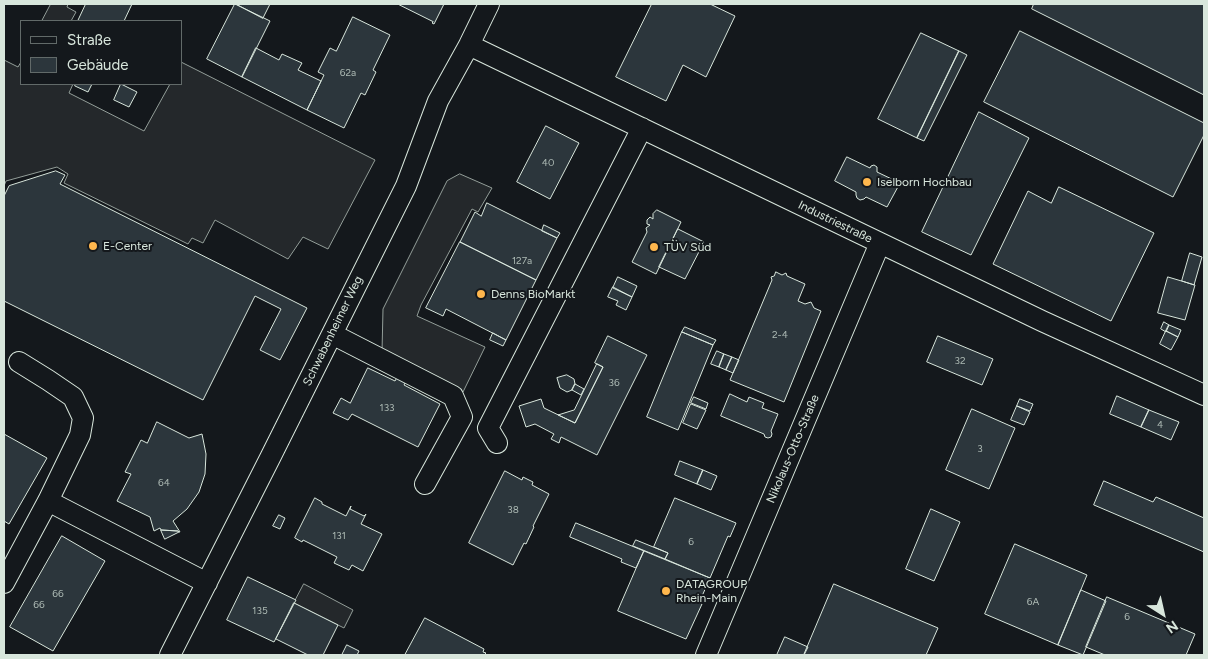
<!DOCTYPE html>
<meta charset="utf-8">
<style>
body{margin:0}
#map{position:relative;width:1208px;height:659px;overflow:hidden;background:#14181c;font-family:Figtree,sans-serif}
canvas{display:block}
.frame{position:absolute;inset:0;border:5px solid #d8e6dc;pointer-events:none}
.legend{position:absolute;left:20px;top:20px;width:162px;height:65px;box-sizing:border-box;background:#14181c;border:1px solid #626a69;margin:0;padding:6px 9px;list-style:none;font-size:15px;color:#d8e6dc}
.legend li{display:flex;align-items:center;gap:10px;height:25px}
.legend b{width:25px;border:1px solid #626a69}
.north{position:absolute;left:1138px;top:589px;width:50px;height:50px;-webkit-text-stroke:4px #14181c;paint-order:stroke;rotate:145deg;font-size:14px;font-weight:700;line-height:20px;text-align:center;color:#d8e6dc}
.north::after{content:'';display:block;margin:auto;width:18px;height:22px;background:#d8e6dc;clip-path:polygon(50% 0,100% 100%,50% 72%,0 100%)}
</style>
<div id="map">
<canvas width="1208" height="659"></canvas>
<div class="frame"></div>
<ul class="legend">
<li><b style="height:6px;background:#14181c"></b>Straße</li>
<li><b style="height:14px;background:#2c363c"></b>Gebäude</li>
</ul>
<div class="north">N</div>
</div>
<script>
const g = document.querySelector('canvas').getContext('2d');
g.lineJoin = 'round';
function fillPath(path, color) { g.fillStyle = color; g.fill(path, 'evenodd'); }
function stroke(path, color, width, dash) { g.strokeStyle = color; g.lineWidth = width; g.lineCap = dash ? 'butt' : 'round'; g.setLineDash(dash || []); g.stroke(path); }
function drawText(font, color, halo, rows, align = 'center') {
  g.font = font + ' Figtree,sans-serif'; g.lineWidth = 4; g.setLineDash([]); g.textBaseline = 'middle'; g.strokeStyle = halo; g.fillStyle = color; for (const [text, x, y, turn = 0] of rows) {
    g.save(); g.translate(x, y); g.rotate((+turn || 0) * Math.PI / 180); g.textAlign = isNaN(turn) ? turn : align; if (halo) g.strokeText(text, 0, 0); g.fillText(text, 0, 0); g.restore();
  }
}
const parking = new Path2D(`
 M 51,4 L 68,4 L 67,7 L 76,12 L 71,21 L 42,21 Z
 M 4,60 L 18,67 L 21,62 L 21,84 L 73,84 L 69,93 L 144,131 L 170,84 L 181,84 L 181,62 L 375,160 L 328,249 L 303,237 L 288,259 L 215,220 L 203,243 L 192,238 L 188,244 L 64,183 L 68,174 L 57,167 L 6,181 L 4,186 Z
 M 460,174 L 492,188 L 478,212 L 472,209 L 421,305 L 417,316 L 485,347 L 463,392 L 382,352 L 383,309 L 447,181 Z
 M 304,584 L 353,610 L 344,628 L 294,603 Z`);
fillPath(parking, '#24282b');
stroke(parking, '#939e99', 1);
const building = new Path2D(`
 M 86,4 L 132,4 L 124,21 L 78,21 Z
 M 235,4 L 270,21 L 242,77 L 207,59 Z
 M 236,4 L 270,4 L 263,18 Z
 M 398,4 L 444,4 L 434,24 L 432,23 L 433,22 Z
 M 652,4 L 710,4 L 735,16 L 706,77 L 683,65 L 666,101 L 616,77 Z
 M 1034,4 L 1204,4 L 1204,95 L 1032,9 Z
 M 353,17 L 390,35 L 373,70 L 376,72 L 365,95 L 361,93 L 344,128 L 307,110 L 324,75 L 318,72 L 330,48 L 336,51 Z
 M 1020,31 L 1204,123 L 1204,135 L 1173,197 L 984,102 Z
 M 921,33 L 959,51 L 917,138 L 878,119 Z
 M 256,48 L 279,60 L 282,54 L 302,63 L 298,70 L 321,81 L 307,110 L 242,77 Z
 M 959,51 L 967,55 L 924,141 L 917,138 Z
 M 76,84 L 92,84 L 88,92 L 75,86 Z
 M 121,84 L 137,92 L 129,107 L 114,100 Z
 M 979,112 L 1029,138 L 971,255 L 922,232 Z
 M 546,126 L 579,143 L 550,199 L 517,182 Z
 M 847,157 L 870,168 L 871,166 L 874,165 L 877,167 L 877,172 L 900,183 L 887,207 L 866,197 L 864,199 L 860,200 L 857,198 L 856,195 L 856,192 L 835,181 Z
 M 56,171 L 65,175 L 60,184 L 307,308 L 280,360 L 260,350 L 281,309 L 255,296 L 203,400 L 4,301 L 4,196 L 9,186 Z
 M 1059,187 L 1154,233 L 1111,321 L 993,264 L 1028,191 L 1051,203 Z
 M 487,203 L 557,238 L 536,280 L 460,242 L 475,212 L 481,216 Z
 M 657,210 L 681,222 L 656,274 L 632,262 L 647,232 L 646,228 L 650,225 L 647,224 L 647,220 L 650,217 L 653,219 L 653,214 Z
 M 544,225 L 560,233 L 557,238 L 542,231 Z
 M 678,229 L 704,242 L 685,279 L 659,267 Z
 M 460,242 L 536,280 L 506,340 L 446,309 L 443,316 L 426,308 Z
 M 1190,253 L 1202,257 L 1194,285 L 1182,281 Z
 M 776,272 L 782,275 L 786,273 L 787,276 L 805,284 L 798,301 L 805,304 L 811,302 L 814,308 L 821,311 L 784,402 L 730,380 L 772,280 L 771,277 L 774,276 Z
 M 618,277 L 637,286 L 632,297 L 613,288 Z
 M 1168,277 L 1195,285 L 1185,320 L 1158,313 Z
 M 613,287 L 632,297 L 626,310 L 616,305 L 618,301 L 608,297 Z
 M 1164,322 L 1169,325 L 1166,332 L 1161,329 Z
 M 1169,325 L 1181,330 L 1178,337 L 1166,331 Z
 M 685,327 L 716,340 L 713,345 L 682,332 Z
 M 1166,331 L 1178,337 L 1171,350 L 1160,344 Z
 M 682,332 L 713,345 L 678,430 L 647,417 Z
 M 493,333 L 506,340 L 503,346 L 490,340 Z
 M 608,336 L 647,355 L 597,455 L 561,437 L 559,443 L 551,439 L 554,434 L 535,424 L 526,427 L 519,406 L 541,399 L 544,408 L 575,423 L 603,367 L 595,363 Z
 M 938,336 L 993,359 L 982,385 L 927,362 Z
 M 717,351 L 724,354 L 719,367 L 711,364 Z
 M 724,354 L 732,357 L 726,370 L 719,367 Z
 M 732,357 L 739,360 L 733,373 L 726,370 Z
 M 597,364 L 603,367 L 575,423 L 558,415 L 574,410 Z
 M 368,368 L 395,381 L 399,374 L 407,379 L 404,385 L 440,404 L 418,447 L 352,414 L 348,420 L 333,413 L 341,398 L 350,403 Z
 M 567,375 L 574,379 L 575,384 L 572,390 L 567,392 L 560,388 L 557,378 Z
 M 575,384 L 584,389 L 581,395 L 572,390 Z
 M 730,394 L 747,402 L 749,397 L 764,403 L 762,408 L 778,414 L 771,431 L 772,434 L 771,437 L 768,438 L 765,437 L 764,434 L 721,416 Z
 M 1117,396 L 1149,410 L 1141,427 L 1110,414 Z
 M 694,397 L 708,403 L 706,409 L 691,403 Z
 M 1020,399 L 1033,404 L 1030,411 L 1017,406 Z
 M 691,404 L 706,410 L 697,429 L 683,423 Z
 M 1017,406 L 1030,412 L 1024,425 L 1011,420 Z
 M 972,409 L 1015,428 L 989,489 L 946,470 Z
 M 1149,410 L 1179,422 L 1171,440 L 1141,427 Z
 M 157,422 L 189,438 L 202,434 L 206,454 L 205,474 L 199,492 L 187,509 L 173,521 L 180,532 L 179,532 L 178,531 L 161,530 L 160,528 L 154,531 L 150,517 L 117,501 L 131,474 L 125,472 L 141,440 L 147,443 Z
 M 4,434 L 47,458 L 9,524 L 4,521 Z
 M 680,461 L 703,470 L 697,484 L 675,475 Z
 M 703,470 L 717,476 L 711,490 L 697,484 Z
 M 505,471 L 522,480 L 523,477 L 533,482 L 532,485 L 549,494 L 533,526 L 534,527 L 526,544 L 524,543 L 513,565 L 469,543 Z
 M 1104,481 L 1153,502 L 1156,497 L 1204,518 L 1204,552 L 1094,505 Z
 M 315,498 L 322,502 L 322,504 L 346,516 L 351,506 L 350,509 L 364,516 L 366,514 L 361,524 L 382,534 L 363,571 L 352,565 L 349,570 L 334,563 L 337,557 L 303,540 L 302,542 L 295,538 Z
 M 675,498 L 736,523 L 730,537 L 728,536 L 710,578 L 665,559 L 668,553 L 654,547 Z
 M 931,509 L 960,522 L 934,581 L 906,569 Z
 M 279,515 L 285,518 L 280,529 L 273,526 Z
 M 576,523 L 644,551 L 636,568 L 621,562 L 622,559 L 570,537 Z
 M 161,530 L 178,531 L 179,532 L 165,539 Z
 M 62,536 L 105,561 L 53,651 L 10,627 Z
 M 636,540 L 668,553 L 665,559 L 633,546 Z
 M 1015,544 L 1087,575 L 1058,645 L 985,614 Z
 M 644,551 L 710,578 L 699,603 L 702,604 L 686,639 L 618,611 Z
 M 248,577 L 296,600 L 274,642 L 227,620 Z
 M 834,584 L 938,628 L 926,655 L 804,655 Z
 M 1081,590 L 1106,601 L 1083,655 L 1058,645 Z
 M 1107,597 L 1195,634 L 1186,655 L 1105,655 L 1086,647 Z
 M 294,603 L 338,625 L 323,655 L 308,655 L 276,639 Z
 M 425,618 L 484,649 L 483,652 L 486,653 L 484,655 L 405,655 Z
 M 785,637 L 808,647 L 804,655 L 777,655 Z
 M 347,645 L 359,651 L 357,655 L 342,655 Z`);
fillPath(building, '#2c363c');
stroke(building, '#d8e6dc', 1);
const minor = new Path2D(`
 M 469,45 L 1042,321 L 1204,395
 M 332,334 L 453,396 L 462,417 L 425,484
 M 497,443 L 488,428 L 642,128
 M 48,501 L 207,583
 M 4,583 L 48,501 L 80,435 L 83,418 L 73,397 L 48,380 L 19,362
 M 170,655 L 271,456 L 406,186 L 438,101 L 469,45 L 489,4
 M 706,655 L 880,243`);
stroke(minor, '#d8e6dc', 22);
stroke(minor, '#14181c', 20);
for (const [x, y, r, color] of [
 [867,182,5,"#ffb74d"],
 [93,246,5,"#ffb74d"],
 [654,247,5,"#ffb74d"],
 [481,294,5,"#ffb74d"],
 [666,591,5,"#ffb74d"]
]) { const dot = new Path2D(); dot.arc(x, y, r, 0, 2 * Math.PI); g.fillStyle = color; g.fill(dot); stroke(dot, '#14181c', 2); }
drawText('10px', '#adbab4', null, [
 ["62a",348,73],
 ["40",548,163],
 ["127a",522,261],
 ["2-4",780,335],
 ["32",960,361],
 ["36",614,383],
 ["133",387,408],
 ["4",1160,425],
 ["3",980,449],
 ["64",164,483],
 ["38",513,510],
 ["131",339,536],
 ["6",691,542],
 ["66",58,594],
 ["6A",1033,602],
 ["66",39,605],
 ["135",260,611],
 ["6",1127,617]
]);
drawText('12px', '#d8e6dc', '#14181c', [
 ["Iselborn Hochbau",877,182],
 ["E-Center",103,246],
 ["TÜV Süd",664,247],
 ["Denns BioMarkt",491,294],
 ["DATAGROUP",676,584],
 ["Rhein-Main",676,598]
], 'left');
drawText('12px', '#d8e6dc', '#14181c', [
 ["Industriestraße",835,222,26],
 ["Schwabenheimer Weg",333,331,-64],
 ["Nikolaus-Otto-Straße",793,449,-67]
]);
</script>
